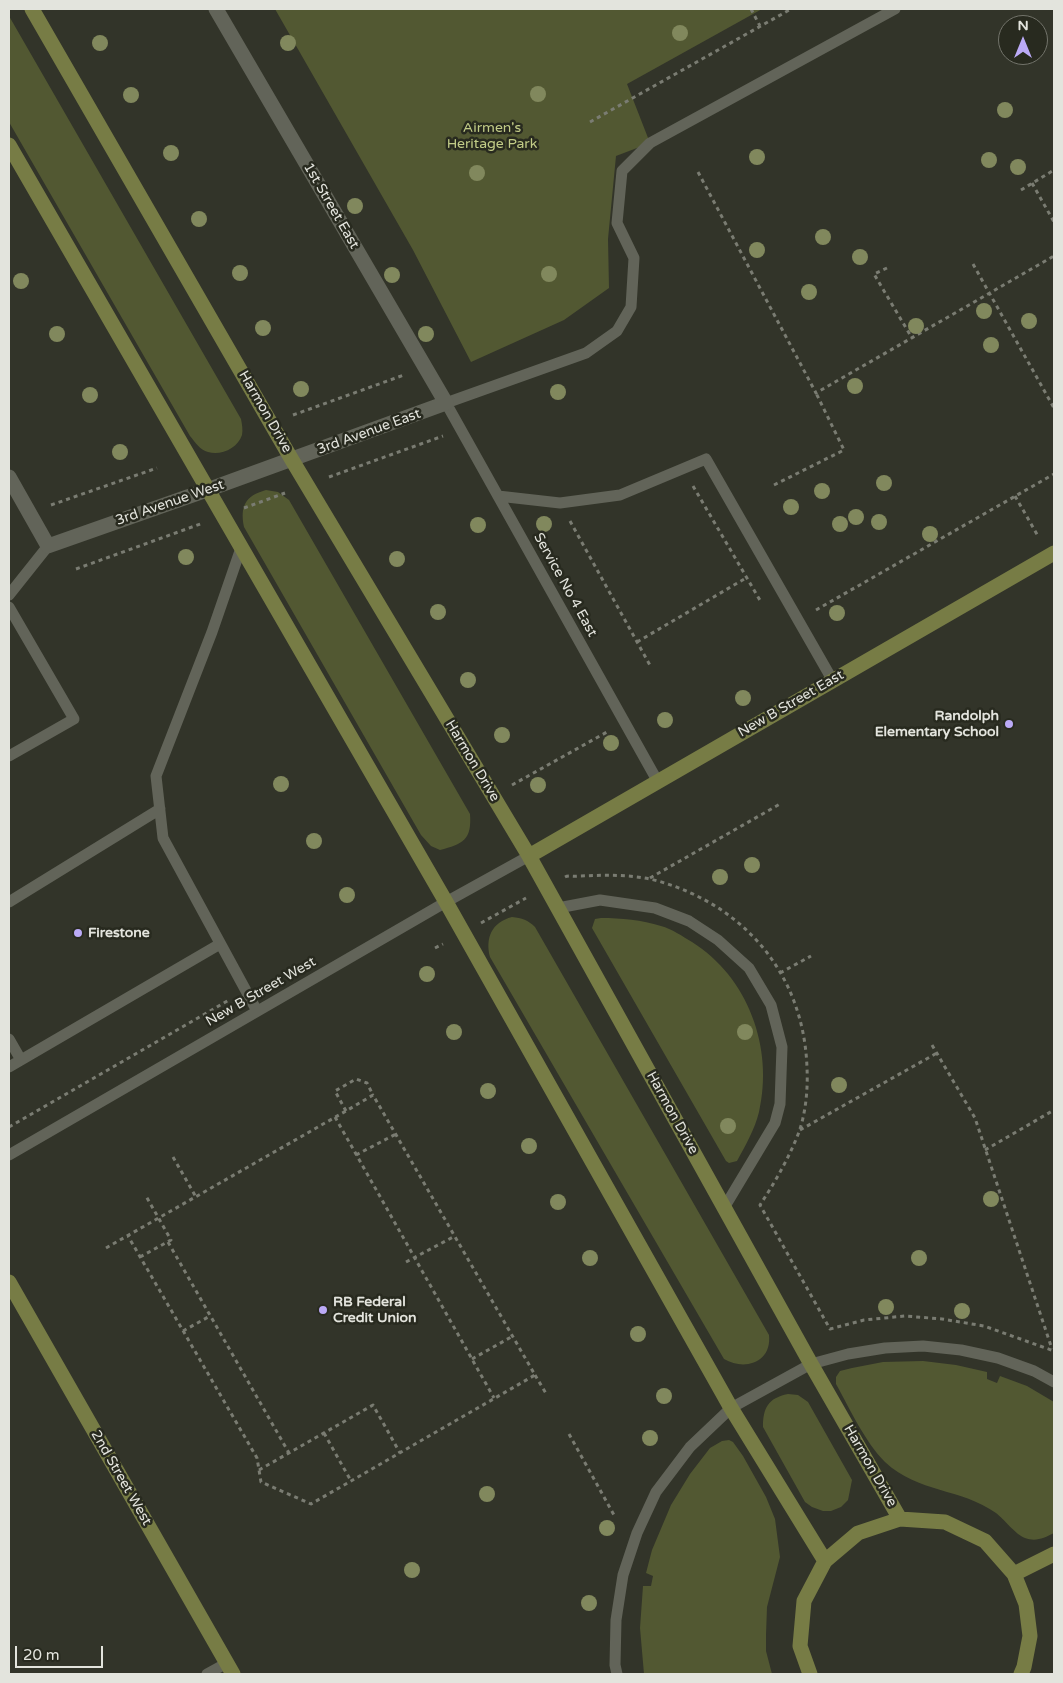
<!DOCTYPE html>
<style>
body{margin:0}
#map{position:relative;width:1063px;height:1683px;overflow:hidden;background:#323429;font-family:"Varela Round",sans-serif}
canvas{display:block}
.frame{position:absolute;inset:0;border:10px solid #e3e4dd;pointer-events:none}
.north{position:absolute;left:998px;top:15px;width:50px;height:50px;box-sizing:border-box;background:#282a1f;border:1px solid #73746b;border-radius:50%;rotate:0deg;font-size:14px;font-weight:700;line-height:20px;text-align:center;color:#e3e4dd}
.north::after{content:'';display:block;margin:auto;width:18px;height:22px;background:#bbaaf6;clip-path:polygon(50% 0,100% 100%,50% 72%,0 100%)}
.scale{position:absolute;left:15px;top:1646px;width:88px;height:22px;box-sizing:border-box;border:2px solid #e3e4dd;border-top:0;padding-left:6px;font-size:15px;line-height:18px;white-space:nowrap;color:#e3e4dd;-webkit-text-stroke:4px #282a1f;paint-order:stroke}
</style>
<div id="map">
<canvas width="1063" height="1683"></canvas>
<div class="frame"></div>
<div class="north">N</div>
<div class="scale">20 m</div>
</div>
<script>
const g = document.querySelector('canvas').getContext('2d');
g.lineJoin = 'round';
function fillPath(path, color) { g.fillStyle = color; g.fill(path, 'evenodd'); }
function stroke(path, color, width, dash) { g.strokeStyle = color; g.lineWidth = width; g.lineCap = dash ? 'butt' : 'round'; g.setLineDash(dash || []); g.stroke(path); }
function drawText(font, color, halo, rows, align = 'center') {
  g.font = font + ' "Varela Round",sans-serif'; g.lineWidth = 5; g.setLineDash([]); g.textBaseline = 'middle'; g.strokeStyle = halo; g.fillStyle = color; for (const [text, x, y, turn = 0] of rows) {
    g.save(); g.translate(x, y); g.rotate((+turn || 0) * Math.PI / 180); g.textAlign = isNaN(turn) ? turn : align; if (halo) g.strokeText(text, 0, 0); g.fillText(text, 0, 0); g.restore();
  }
}
fillPath(new Path2D(`
 M 275,9 L 762,9 L 627,84 L 650,143 L 616,156 L 608,239 L 609,288 L 564,320 L 471,362 L 413,250 Z
 M 9,16 L 241,419 C 242,424 243,430 242,435 C 238,448 221,456 208,452 C 200,450 195,442 190,436 L 9,122 Z
 M 266,490 L 278,492 L 289,500 L 470,814 C 472,840 463,844 440,850 L 431,846 L 421,835 L 244,527 C 240,506 245,496 266,490 Z
 M 512,917 C 522,918 528,920 535,927 L 769,1335 C 772,1363 744,1371 724,1359 L 490,957 C 485,938 492,922 512,917 Z
 M 601,918 C 621,918 642,920 661,926 C 672,929 682,936 692,942 C 748,977 774,1048 759,1112 C 755,1129 745,1146 737,1161 L 729,1163 L 726,1161 L 592,928 L 595,919 Z
 M 923,1361 L 956,1365 L 987,1372 L 987,1379 L 997,1383 L 1000,1376 L 1027,1386 L 1054,1402 L 1054,1533 C 1044,1538 1036,1542 1025,1538 C 1016,1535 1004,1519 996,1513 C 961,1488 918,1493 885,1462 C 865,1442 850,1409 836,1384 L 836,1377 L 840,1371 L 852,1368 L 883,1362 Z
 M 788,1394 L 798,1395 L 808,1402 L 852,1480 L 848,1500 L 841,1507 L 831,1511 L 823,1511 L 812,1507 L 805,1502 L 763,1427 C 763,1408 768,1398 788,1394 Z
 M 729,1440 L 733,1442 L 743,1456 L 766,1497 L 775,1519 L 780,1557 L 767,1607 L 766,1635 L 766,1651 L 772,1674 L 644,1674 L 640,1628 L 643,1586 L 651,1586 L 653,1576 L 646,1573 L 652,1550 L 671,1505 L 690,1474 L 710,1448 L 722,1441 Z`), '#525832');
stroke(new Path2D(`
 M 751,9 L 760,26
 M 590,122 L 791,9
 M 698,172 L 816,393 L 1054,256
 M 1032,183 L 1054,222
 M 1021,190 L 1054,170
 M 973,264 L 1054,408
 M 887,268 L 874,274 L 912,338
 M 293,415 L 404,375
 M 329,477 L 443,436
 M 774,485 L 844,450 L 816,393
 M 693,486 L 761,602
 M 1015,496 L 1038,536
 M 51,505 L 157,468
 M 244,508 L 285,493
 M 570,521 L 651,667
 M 76,569 L 203,523
 M 816,610 L 1054,474
 M 637,642 L 746,578
 M 512,785 L 607,732
 M 565,877 C 569,875 574,877 579,876 C 606,875 632,874 658,881 C 746,906 804,976 807,1068 C 808,1088 806,1112 799,1132 C 789,1158 775,1182 760,1205 L 830,1329 L 864,1320 L 905,1316 L 942,1319 L 984,1326 L 1054,1351
 M 650,878 L 780,804
 M 481,923 L 526,898
 M 435,948 L 443,944
 M 780,973 L 811,956
 M 932,1045 L 975,1118 L 1052,1349
 M 346,1111 L 335,1091 L 356,1079 L 367,1083 L 373,1095
 M 335,1117 L 494,1398
 M 9,1127 L 229,1000
 M 800,1130 L 937,1053
 M 985,1150 L 1054,1110
 M 356,1155 L 396,1134
 M 173,1157 L 196,1197
 M 168,1242 L 289,1453
 M 106,1248 L 346,1111 L 373,1095 L 535,1375 L 311,1504 L 261,1482 L 257,1458 L 128,1236
 M 140,1257 L 171,1240 L 146,1196
 M 406,1262 L 455,1236
 M 183,1331 L 210,1316
 M 472,1359 L 513,1336
 M 535,1375 L 547,1395
 M 324,1433 L 351,1481
 M 569,1434 L 614,1515
 M 259,1470 L 373,1405 L 400,1453`), '#7a7c72', 3, [4, 4]);
stroke(new Path2D(`
 M 498,496 L 560,503 L 620,495 L 706,459 L 833,681
 M 241,548 L 212,632 L 156,776 L 163,838 L 257,1011
 M 9,595 L 48,546
 M 9,607 L 74,719 L 9,756
 M 658,782 L 446,403 L 586,353 L 617,331 L 631,307 L 634,258 L 617,223 L 622,171 L 650,143 L 895,9
 M 9,902 L 160,809
 M 558,908 L 600,900 L 655,908 L 689,921 L 718,940 L 749,968 L 771,1005 L 782,1047 L 780,1104 L 775,1123 L 724,1208
 M 9,1039 L 21,1060
 M 9,1067 L 220,944
 M 9,1155 L 446,902 L 529,856
 M 207,1674 L 227,1663
 M 617,1674 L 615,1665 L 616,1620 L 623,1575 L 637,1533 L 656,1492 L 690,1447 L 731,1408 L 811,1364 L 848,1354 L 885,1348 L 923,1346 L 961,1350 L 998,1358 L 1034,1371 L 1054,1382`), '#626459', 11);
stroke(new Path2D(`
 M 9,477 L 48,546 L 207,490 L 446,403 L 216,9`), '#626459', 15);
stroke(new Path2D(`
 M 32,9 L 292,460 L 529,856 L 811,1364 L 900,1519
 M 9,145 L 446,902 L 731,1408 L 825,1561
 M 529,856 L 1054,553
 M 9,1282 L 233,1674
 M 1014,1574 L 1054,1554
 M 810,1674 L 800,1646 L 804,1601 L 825,1561 L 858,1533 L 900,1519 L 945,1522 L 985,1541 L 1014,1574 L 1026,1604 L 1030,1636 L 1024,1667 L 1021,1674`), '#777c45', 15);
g.fillStyle = '#81885d';
for (const [x, y] of [
 [680,33],
 [100,43],
 [288,43],
 [538,94],
 [131,95],
 [1005,110],
 [171,153],
 [757,157],
 [989,160],
 [1018,167],
 [477,173],
 [355,206],
 [199,219],
 [823,237],
 [757,250],
 [860,257],
 [240,273],
 [549,274],
 [392,275],
 [21,281],
 [809,292],
 [984,311],
 [1029,321],
 [916,326],
 [263,328],
 [57,334],
 [426,334],
 [991,345],
 [855,386],
 [301,389],
 [558,392],
 [90,395],
 [120,452],
 [884,483],
 [822,491],
 [791,507],
 [856,517],
 [879,522],
 [544,524],
 [840,524],
 [478,525],
 [930,534],
 [186,557],
 [397,559],
 [438,612],
 [837,613],
 [468,680],
 [743,698],
 [665,720],
 [502,735],
 [611,743],
 [281,784],
 [538,785],
 [314,841],
 [752,865],
 [720,877],
 [347,895],
 [427,974],
 [454,1032],
 [745,1032],
 [839,1085],
 [488,1091],
 [728,1126],
 [529,1146],
 [991,1199],
 [558,1202],
 [590,1258],
 [919,1258],
 [886,1307],
 [962,1311],
 [638,1334],
 [664,1396],
 [650,1438],
 [487,1494],
 [607,1528],
 [412,1570],
 [589,1603]
]) { g.beginPath(); g.arc(x, y, 8, 0, 2 * Math.PI); g.fill(); }
for (const [x, y, r, color] of [
 [1009,724,5,"#bbaaf6"],
 [78,933,5,"#bbaaf6"],
 [323,1310,5,"#bbaaf6"]
]) { const dot = new Path2D(); dot.arc(x, y, r, 0, 2 * Math.PI); g.fillStyle = color; g.fill(dot); stroke(dot, '#282a1f', 2); }
drawText('14px', '#c2cc87', '#282a1f', [
 ["Airmen's",492,128],
 ["Heritage Park",492,144]
]);
drawText('14px', '#e3e4dd', '#282a1f', [
 ["1st Street East",331,206,60],
 ["Harmon Drive",265,412,60],
 ["3rd Avenue East",369,432,-20],
 ["3rd Avenue West",170,503,-19],
 ["Service No 4 East",565,585,61],
 ["New B Street East",791,704,-30],
 ["Harmon Drive",472,761,59],
 ["New B Street West",261,992,-30],
 ["Harmon Drive",672,1113,61],
 ["Harmon Drive",870,1466,60],
 ["2nd Street West",121,1478,60]
]);
drawText('bold 14px', '#e3e4dd', '#282a1f', [
 ["Randolph",999,716,"right"],
 ["Elementary School",999,732,"right"],
 ["Firestone",88,933],
 ["RB Federal",333,1302],
 ["Credit Union",333,1318]
], 'left');
</script>
